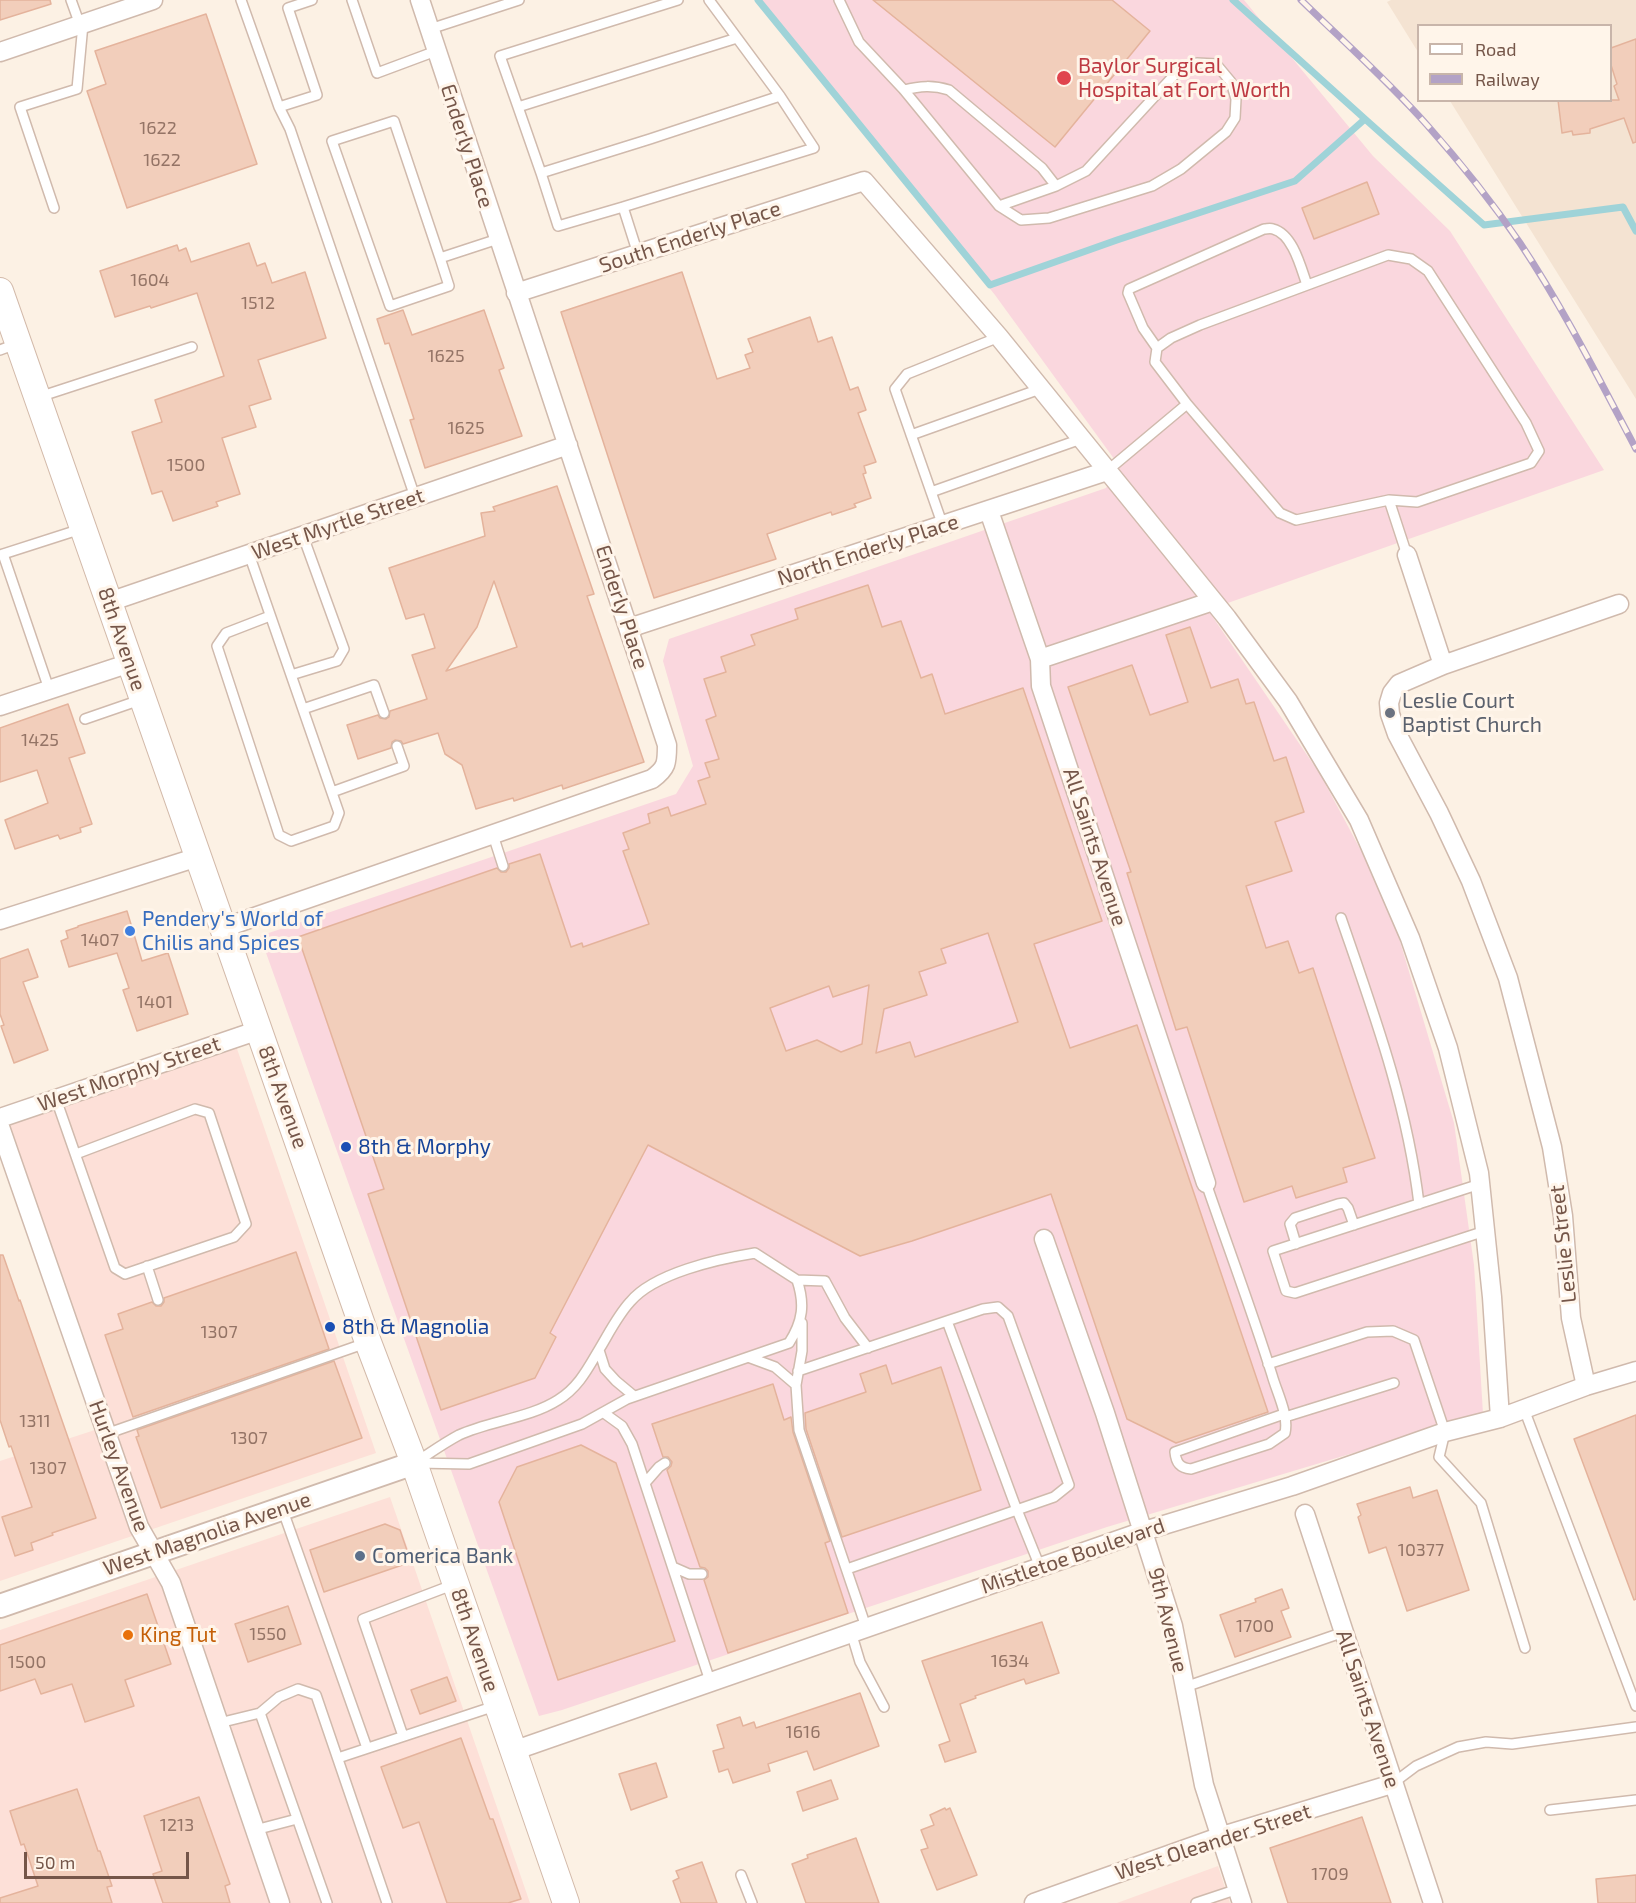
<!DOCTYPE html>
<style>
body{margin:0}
#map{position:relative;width:1636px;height:1903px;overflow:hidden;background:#fcf1e4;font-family:"Exo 2",sans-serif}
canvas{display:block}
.legend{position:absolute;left:1417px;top:24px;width:195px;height:78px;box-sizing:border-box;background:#fff5ea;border:2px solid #c8b5aa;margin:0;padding:8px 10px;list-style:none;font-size:18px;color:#755649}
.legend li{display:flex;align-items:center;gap:12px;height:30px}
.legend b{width:30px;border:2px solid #c8b5aa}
.scale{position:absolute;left:24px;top:1852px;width:165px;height:27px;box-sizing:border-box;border:3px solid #755649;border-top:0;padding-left:8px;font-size:18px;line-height:21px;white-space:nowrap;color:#755649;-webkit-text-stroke:4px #fff5ea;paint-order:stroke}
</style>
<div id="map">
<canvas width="1636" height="1903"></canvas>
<ul class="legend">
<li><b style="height:8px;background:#fff"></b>Road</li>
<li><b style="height:8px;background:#b3a2c6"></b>Railway</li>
</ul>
<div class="scale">50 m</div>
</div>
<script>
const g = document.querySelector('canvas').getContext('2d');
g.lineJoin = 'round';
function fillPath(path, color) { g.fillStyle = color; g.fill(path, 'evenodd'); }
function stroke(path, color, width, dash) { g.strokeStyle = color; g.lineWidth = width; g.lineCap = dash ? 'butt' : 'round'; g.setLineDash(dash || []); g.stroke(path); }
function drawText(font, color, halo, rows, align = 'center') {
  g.font = font + ' "Exo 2",sans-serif'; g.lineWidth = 6; g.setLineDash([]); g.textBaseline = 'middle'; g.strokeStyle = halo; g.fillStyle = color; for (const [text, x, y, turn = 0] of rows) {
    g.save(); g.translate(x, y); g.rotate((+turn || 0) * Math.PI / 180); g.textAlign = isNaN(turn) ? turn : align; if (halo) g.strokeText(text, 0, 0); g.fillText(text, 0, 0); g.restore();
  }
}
fillPath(new Path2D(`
 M 1391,0 L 1636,0 L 1636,399 L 1450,101 L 1610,100 L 1610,26 L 1418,26 L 1418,52 L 1387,2 Z`), '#f4e3d2');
fillPath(new Path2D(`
 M 234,1040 L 376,1453 L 0,1581 L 0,1461 L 104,1427 L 0,1127 Z
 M 390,1497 L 530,1903 L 0,1903 L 0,1630 Z
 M 1218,1866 L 1230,1903 L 1117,1903 Z`), '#fde0d8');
fillPath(new Path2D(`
 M 758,0 L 1244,0 L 1373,156 L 1450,231 L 1604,470 L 1208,610 L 1320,774 L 1388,901 L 1454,1123 L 1474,1265 L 1483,1414 L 1107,1527 L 562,1710 L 539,1716 L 260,936 L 676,794 L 693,766 L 663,661 L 669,639 L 1106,488 L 1120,467 L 995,295 Z`), '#fad7de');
stroke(new Path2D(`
 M 758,0 L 990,285 L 1117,240 L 1295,181 L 1365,119 L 1484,225 L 1623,207 L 1636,231
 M 1233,0 L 1365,119`), '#9fd3d8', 7);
const building = new Path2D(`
 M 0,0 L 50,0 L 51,4 L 0,20 Z
 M 873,0 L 1112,0 L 1150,31 L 1055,147 Z
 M 206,14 L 257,164 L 127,208 L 87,91 L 106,84 L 95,51 Z
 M 1636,39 L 1636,142 L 1633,143 L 1624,118 L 1590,129 L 1590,133 L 1573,135 L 1572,131 L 1562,133 L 1558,100 L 1619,100 L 1614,86 L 1617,84 L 1611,65 L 1611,48 Z
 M 1367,182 L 1379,214 L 1314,239 L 1302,208 Z
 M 249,243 L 257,266 L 265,263 L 272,283 L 305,272 L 326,338 L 258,360 L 271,399 L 249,406 L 256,427 L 222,438 L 240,494 L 216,502 L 218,506 L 173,521 L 162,491 L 152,494 L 132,432 L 162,422 L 155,400 L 224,376 L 197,293 L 151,308 L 150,306 L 115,317 L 100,271 L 177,245 L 179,251 L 186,248 L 191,262 Z
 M 682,272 L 717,379 L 750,368 L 745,355 L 753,352 L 748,339 L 810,317 L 818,342 L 832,337 L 850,390 L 858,387 L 866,410 L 858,413 L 876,462 L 864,466 L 866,473 L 863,474 L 871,498 L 854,504 L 856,507 L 832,515 L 831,512 L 767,534 L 776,559 L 654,598 L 561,312 Z
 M 403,310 L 412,335 L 484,310 L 504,368 L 499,370 L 522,436 L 425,468 L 410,420 L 414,419 L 389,343 L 385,344 L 377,319 Z
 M 557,486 L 594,594 L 587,596 L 644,762 L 563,789 L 562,785 L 514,801 L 513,798 L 476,809 L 462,765 L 445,754 L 438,733 L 403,744 L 401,741 L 395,740 L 392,742 L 391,748 L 358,759 L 347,725 L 378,715 L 380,718 L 386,719 L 389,717 L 390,711 L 427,699 L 412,655 L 435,648 L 424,614 L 406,619 L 389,568 L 485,536 L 481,513 L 495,511 L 493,507 ZM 494,581 L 517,647 L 446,671 L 477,627 Z
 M 868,585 L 882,627 L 901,621 L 921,678 L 932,674 L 945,714 L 1023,688 L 1102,921 L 1034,944 L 1070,1048 L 1137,1025 L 1268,1412 L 1176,1443 L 1127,1419 L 1051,1194 L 912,1241 L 860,1256 L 648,1145 L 550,1333 L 556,1337 L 535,1378 L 441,1410 L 368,1194 L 384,1189 L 298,937 L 497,868 L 501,872 L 506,872 L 509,868 L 509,864 L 540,854 L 571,947 L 582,943 L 583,947 L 649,924 L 623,851 L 629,849 L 623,833 L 650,823 L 648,814 L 668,807 L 671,816 L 706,804 L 698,781 L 710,777 L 705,763 L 719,759 L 706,720 L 716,716 L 704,679 L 726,672 L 721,657 L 755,645 L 751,635 L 798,619 L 795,609 ZM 988,933 L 1018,1022 L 915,1057 L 910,1042 L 876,1053 L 884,1009 L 927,995 L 919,972 L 946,963 L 941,949 ZM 869,985 L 862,1044 L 841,1052 L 817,1040 L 786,1051 L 770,1008 L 829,986 L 833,997 Z
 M 1190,627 L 1211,688 L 1238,679 L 1246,704 L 1254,702 L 1274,761 L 1286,757 L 1304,812 L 1275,822 L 1292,871 L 1246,886 L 1266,948 L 1288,941 L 1299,973 L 1313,968 L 1375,1158 L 1343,1168 L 1347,1182 L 1296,1198 L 1292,1186 L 1244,1202 L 1187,1027 L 1176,1030 L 1127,873 L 1131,872 L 1068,687 L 1132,665 L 1150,715 L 1188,702 L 1166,635 Z
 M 68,704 L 85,753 L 69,758 L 92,824 L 80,828 L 81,832 L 60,839 L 58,835 L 15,849 L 5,820 L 48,803 L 37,770 L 0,782 L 0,728 Z
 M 127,911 L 142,961 L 168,953 L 188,1014 L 137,1031 L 123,990 L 129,988 L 117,953 L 69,967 L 61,941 L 68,938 L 66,931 L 78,927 L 78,926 Z
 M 28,949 L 38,977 L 23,982 L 48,1050 L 14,1063 L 1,1026 L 4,1025 L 0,1014 L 0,959 Z
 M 296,1252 L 329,1349 L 133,1417 L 105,1335 L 123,1329 L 118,1314 L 152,1302 L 156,1306 L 161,1306 L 164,1302 L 164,1298 Z
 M 0,1255 L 3,1255 L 19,1301 L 20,1300 L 96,1518 L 52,1533 L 53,1535 L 31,1543 L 33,1550 L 15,1556 L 2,1517 L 32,1507 L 11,1446 L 9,1447 L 0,1420 Z
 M 334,1361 L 362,1438 L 161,1508 L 136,1437 L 139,1436 L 137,1430 Z
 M 886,1365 L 892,1384 L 941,1367 L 981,1490 L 842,1537 L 806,1429 L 805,1413 L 866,1392 L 860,1374 Z
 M 773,1384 L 784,1420 L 791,1417 L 793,1432 L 830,1541 L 825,1543 L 848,1613 L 728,1653 L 704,1580 L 708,1577 L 708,1571 L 705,1568 L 700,1567 L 667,1470 L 671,1466 L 672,1462 L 668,1457 L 663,1457 L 652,1424 Z
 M 1636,1415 L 1636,1599 L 1634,1600 L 1574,1439 Z
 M 581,1445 L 616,1463 L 675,1641 L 558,1680 L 499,1502 L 517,1467 Z
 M 1410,1487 L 1413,1498 L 1437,1490 L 1469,1590 L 1407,1611 L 1386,1547 L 1369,1553 L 1358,1517 L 1361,1515 L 1357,1504 Z
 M 385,1524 L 400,1530 L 411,1562 L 324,1592 L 310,1550 Z
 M 1282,1589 L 1289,1608 L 1281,1611 L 1291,1637 L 1235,1657 L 1220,1615 L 1256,1602 L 1255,1599 Z
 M 147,1594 L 171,1664 L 125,1680 L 134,1706 L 85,1722 L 72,1684 L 41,1694 L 35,1679 L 0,1691 L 0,1645 Z
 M 288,1606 L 301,1644 L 248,1662 L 235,1624 Z
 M 1042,1622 L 1059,1673 L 1026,1684 L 1024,1679 L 975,1696 L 976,1698 L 960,1704 L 976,1752 L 945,1762 L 939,1745 L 950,1741 L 922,1661 Z
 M 447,1677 L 456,1701 L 420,1714 L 411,1690 Z
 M 860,1693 L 879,1746 L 814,1770 L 807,1751 L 768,1764 L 770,1771 L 733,1783 L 728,1769 L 719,1772 L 713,1751 L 724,1748 L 717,1725 L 740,1717 L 743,1726 L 754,1722 L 756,1728 Z
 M 461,1738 L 490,1819 L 493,1819 L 521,1899 L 508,1903 L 447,1903 L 419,1822 L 403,1828 L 381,1767 Z
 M 656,1763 L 667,1797 L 631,1810 L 619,1774 Z
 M 831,1780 L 838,1799 L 803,1811 L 797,1792 Z
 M 77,1789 L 98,1851 L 100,1851 L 112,1886 L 107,1887 L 112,1903 L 0,1903 L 0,1898 L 38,1886 L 24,1844 L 21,1845 L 10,1811 Z
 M 199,1797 L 230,1884 L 225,1886 L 230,1903 L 163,1903 L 153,1874 L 162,1871 L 144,1816 Z
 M 945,1808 L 946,1810 L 950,1808 L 977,1875 L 937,1890 L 921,1850 L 928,1848 L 921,1830 L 934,1825 L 930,1815 Z
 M 1362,1817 L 1391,1903 L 1288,1903 L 1270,1848 Z
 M 856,1838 L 879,1903 L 806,1903 L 792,1864 L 808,1858 L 807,1855 Z
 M 702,1862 L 717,1903 L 681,1903 L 673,1881 L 679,1878 L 676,1871 Z
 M 1636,1875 L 1636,1903 L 1598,1903 L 1596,1879 Z`);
fillPath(building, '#f2cebb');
stroke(building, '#e4b39c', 1.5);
const service = new Path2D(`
 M 71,0 L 80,25
 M 241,0 L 279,107 L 317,95 L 288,8 L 312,0
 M 352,0 L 377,73 L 436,51
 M 678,0 L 500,56 L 518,107 L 737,38
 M 839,0 L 859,42 L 904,90 L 999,206 L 1021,220 L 1049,218 L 1152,186 L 1181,169 L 1226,132 L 1235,118 L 1236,99 L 1231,82 L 1216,64 L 1197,63 L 1178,71 L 1086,171 L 1056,186 L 999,206
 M 430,29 L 519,0
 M 904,90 C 920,86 933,85 949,90 L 1042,168 L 1056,186
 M 279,107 L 290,129 L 415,497
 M 518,107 L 541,173
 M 623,207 L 814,148 L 780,96
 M 54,208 L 20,107 L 77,89 L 83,24
 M 638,254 L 623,207 L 558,226 L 541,173 L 650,139 L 780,96 L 709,0
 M 440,258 L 394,121 L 332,141 L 390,306 L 449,286 L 440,258 L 498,239
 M 1157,348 L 1143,328 L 1128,293 L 1129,289 L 1264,229 C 1267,229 1270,228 1273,229 C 1293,234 1301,268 1307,285
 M 0,350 L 16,344
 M 39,397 L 192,347
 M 911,435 L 1040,389
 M 1107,471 L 1187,404 L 1280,513 L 1296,520 L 1389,500 L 1417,502 L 1531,463 L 1539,451 L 1526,423 L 1428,271 L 1411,259 L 1388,255 L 1200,325 L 1171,338 L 1157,348 L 1155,362 L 1187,404
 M 931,492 L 1081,439
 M 1389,500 L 1407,555
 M 943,526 L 895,389 L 907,374 L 999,337
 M 3,554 L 49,689
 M 249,554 L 339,813 L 334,826 L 291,841 L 279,835 L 217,646 L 226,633 L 270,616
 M 0,555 L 81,529
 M 291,675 L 337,661 L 344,649 L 303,536
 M 303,709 L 374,685 L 384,713
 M 85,719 L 140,700
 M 332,792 L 404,766 L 397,746
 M 493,835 L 503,866
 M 1341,918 C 1374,1014 1407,1103 1419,1204
 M 56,1099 L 115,1268 L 125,1274 L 234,1237 L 246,1224 L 209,1113 L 195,1109 L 76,1154
 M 1206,1183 C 1228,1247 1252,1311 1272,1375 C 1277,1393 1289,1415 1285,1433 L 1269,1444 L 1191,1469 C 1180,1468 1176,1463 1175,1452 L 1284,1414
 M 1480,1184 L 1273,1251 L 1286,1291 L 1295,1293 L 1485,1231
 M 1296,1244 L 1290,1224 L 1295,1218 L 1338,1204 L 1344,1203 L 1348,1208 L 1354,1225
 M 147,1266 L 158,1300
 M 802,1323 L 802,1351 L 796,1385 L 799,1430 L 866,1627
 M 599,1350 L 605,1369 L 616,1381 L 634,1396
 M 748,1357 L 775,1367 L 796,1385
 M 1268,1364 L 1367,1332 L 1393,1331 L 1414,1340 L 1445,1432 L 1439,1457 L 1481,1503 L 1525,1648
 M 798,1371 L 947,1321 L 1015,1505 L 1040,1567
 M 1524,1409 L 1636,1706
 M 604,1413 L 622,1426 L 632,1444 L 710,1681
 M 1285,1417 L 1394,1383
 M 106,1434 L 366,1343
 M 416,1462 C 430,1453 444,1443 459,1435 C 489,1421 530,1418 558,1400 C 579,1387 588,1368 600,1348 C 609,1333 618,1315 630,1302 C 654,1273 718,1259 755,1253 L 797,1280 L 825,1281 L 845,1318 L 868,1348
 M 417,1463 L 469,1464 L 582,1424 L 627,1399 L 789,1343 C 803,1321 805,1304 797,1280
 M 645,1483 L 659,1467 L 665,1463
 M 282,1508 L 367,1748
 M 673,1567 L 689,1574 L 702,1574
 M 847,1569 L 1054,1497 L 1069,1485 L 1008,1316 L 998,1307 L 983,1309 L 947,1321
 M 851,1632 L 860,1662 L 884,1707
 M 1185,1687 L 1344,1632
 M 260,1713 L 327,1903
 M 219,1723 L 260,1713 L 279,1697 L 298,1689 L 316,1695 L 387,1903
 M 403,1736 L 363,1619 L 455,1584
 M 338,1758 L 495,1706
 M 1392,1784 L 1416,1766 L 1458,1747 L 1486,1742 L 1512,1744 L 1636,1727
 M 1550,1810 L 1636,1800
 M 255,1830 L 297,1819
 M 741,1875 L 752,1903
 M 1196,1903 L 1238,1889`);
const minor = new Path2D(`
 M 0,52 L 153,0
 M 516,293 L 864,181 L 999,337 L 1227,618 L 1288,701 L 1359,820 L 1410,938 L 1448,1048 L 1479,1173 L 1492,1297 L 1500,1418
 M 989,511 L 1040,659 L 1041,686 L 1206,1183
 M 1407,555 L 1443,665
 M 109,602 L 568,445
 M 629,628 L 1107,471
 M 1040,659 L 1213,601
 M 0,706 L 130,663
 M 0,920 L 198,857
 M 223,928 L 652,779 C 667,768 667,763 667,745 L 420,0
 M 0,1118 L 259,1030
 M 0,1127 L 139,1527 L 171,1583 L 280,1903
 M 1044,1239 L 1105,1413 L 1173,1626 L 1204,1785 L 1242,1903
 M 1586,1386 L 1571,1318 L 1563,1216 L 1552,1147 L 1508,978 L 1471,881 L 1439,813 L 1397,734 L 1390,714 L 1389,703 L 1392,693 L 1399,684 L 1443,665 L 1619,604
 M 1305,1514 L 1433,1903
 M 513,1751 L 1144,1531 L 1292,1486 L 1445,1432 L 1500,1418 L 1586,1386 L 1636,1371
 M 1034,1903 L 1222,1836 L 1392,1784`);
const tertiary = new Path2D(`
 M 0,1606 L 414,1463`);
const secondary = new Path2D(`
 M 0,291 L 368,1342 L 414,1463 L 566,1903`);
stroke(service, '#d0baad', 12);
stroke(minor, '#d0baad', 21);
stroke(tertiary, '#d0baad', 26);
stroke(secondary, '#d3baaa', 28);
stroke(service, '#fff', 9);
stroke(minor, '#fff', 18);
stroke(tertiary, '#fff', 22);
stroke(secondary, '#fff', 26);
const rail = new Path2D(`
 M 1301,0 C 1343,41 1388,81 1427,125 C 1460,162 1492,202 1520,243 C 1564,309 1599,379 1636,449`);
stroke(rail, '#b3a2c6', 7);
stroke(rail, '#fff5ea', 4.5, [14]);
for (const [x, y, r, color] of [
 [1064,78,8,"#e0444e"],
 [1390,713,6,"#6b7280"],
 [130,931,6,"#3f7fe0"],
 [346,1147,6,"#1a4fb4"],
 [330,1327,6,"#1a4fb4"],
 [360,1556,6,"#5c6f8a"],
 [128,1635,6,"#e8710a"]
]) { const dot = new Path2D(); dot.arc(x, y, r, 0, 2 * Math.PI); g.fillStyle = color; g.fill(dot); stroke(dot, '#fff5ea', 2); }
drawText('18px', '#947466', null, [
 ["1622",158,128],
 ["1622",162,160],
 ["1604",150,280],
 ["1512",258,303],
 ["1625",446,356],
 ["1625",466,428],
 ["1500",186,465],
 ["1425",40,740],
 ["1407",100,940],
 ["1401",155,1002],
 ["1307",219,1332],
 ["1311",35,1421],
 ["1307",249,1438],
 ["1307",48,1468],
 ["10377",1421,1550],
 ["1700",1255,1626],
 ["1550",268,1634],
 ["1634",1010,1661],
 ["1500",27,1662],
 ["1616",803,1732],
 ["1213",177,1825],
 ["1709",1330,1874]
]);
drawText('21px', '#be3a42', '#fff5ea', [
 ["Baylor Surgical",1078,66],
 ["Hospital at Fort Worth",1078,90]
], 'left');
drawText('21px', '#755649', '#fff5ea', [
 ["Enderly Place",467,146,72],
 ["South Enderly Place",690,237,-18],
 ["West Myrtle Street",338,524,-19],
 ["North Enderly Place",868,550,-18],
 ["Enderly Place",622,607,72],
 ["8th Avenue",122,639,71],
 ["All Saints Avenue",1095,847,72],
 ["West Morphy Street",129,1074,-19],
 ["8th Avenue",283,1097,70],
 ["Leslie Street",1563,1244,-96],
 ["Hurley Avenue",119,1466,70],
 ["West Magnolia Avenue",207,1534,-19],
 ["Mistletoe Boulevard",1073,1556,-19],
 ["9th Avenue",1168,1620,76],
 ["8th Avenue",475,1640,71],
 ["All Saints Avenue",1368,1709,72],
 ["West Oleander Street",1213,1842,-18]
]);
drawText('21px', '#5b616d', '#fff5ea', [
 ["Leslie Court",1402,701],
 ["Baptist Church",1402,725]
], 'left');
drawText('21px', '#366cbe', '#fff5ea', [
 ["Pendery's World of",142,919],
 ["Chilis and Spices",142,943]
], 'left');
drawText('21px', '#164399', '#fff5ea', [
 ["8th & Morphy",358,1147],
 ["8th & Magnolia",342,1327]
], 'left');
drawText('21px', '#4e5e75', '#fff5ea', [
 ["Comerica Bank",372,1556]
], 'left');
drawText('21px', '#c56008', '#fff5ea', [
 ["King Tut",140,1635]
], 'left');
</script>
